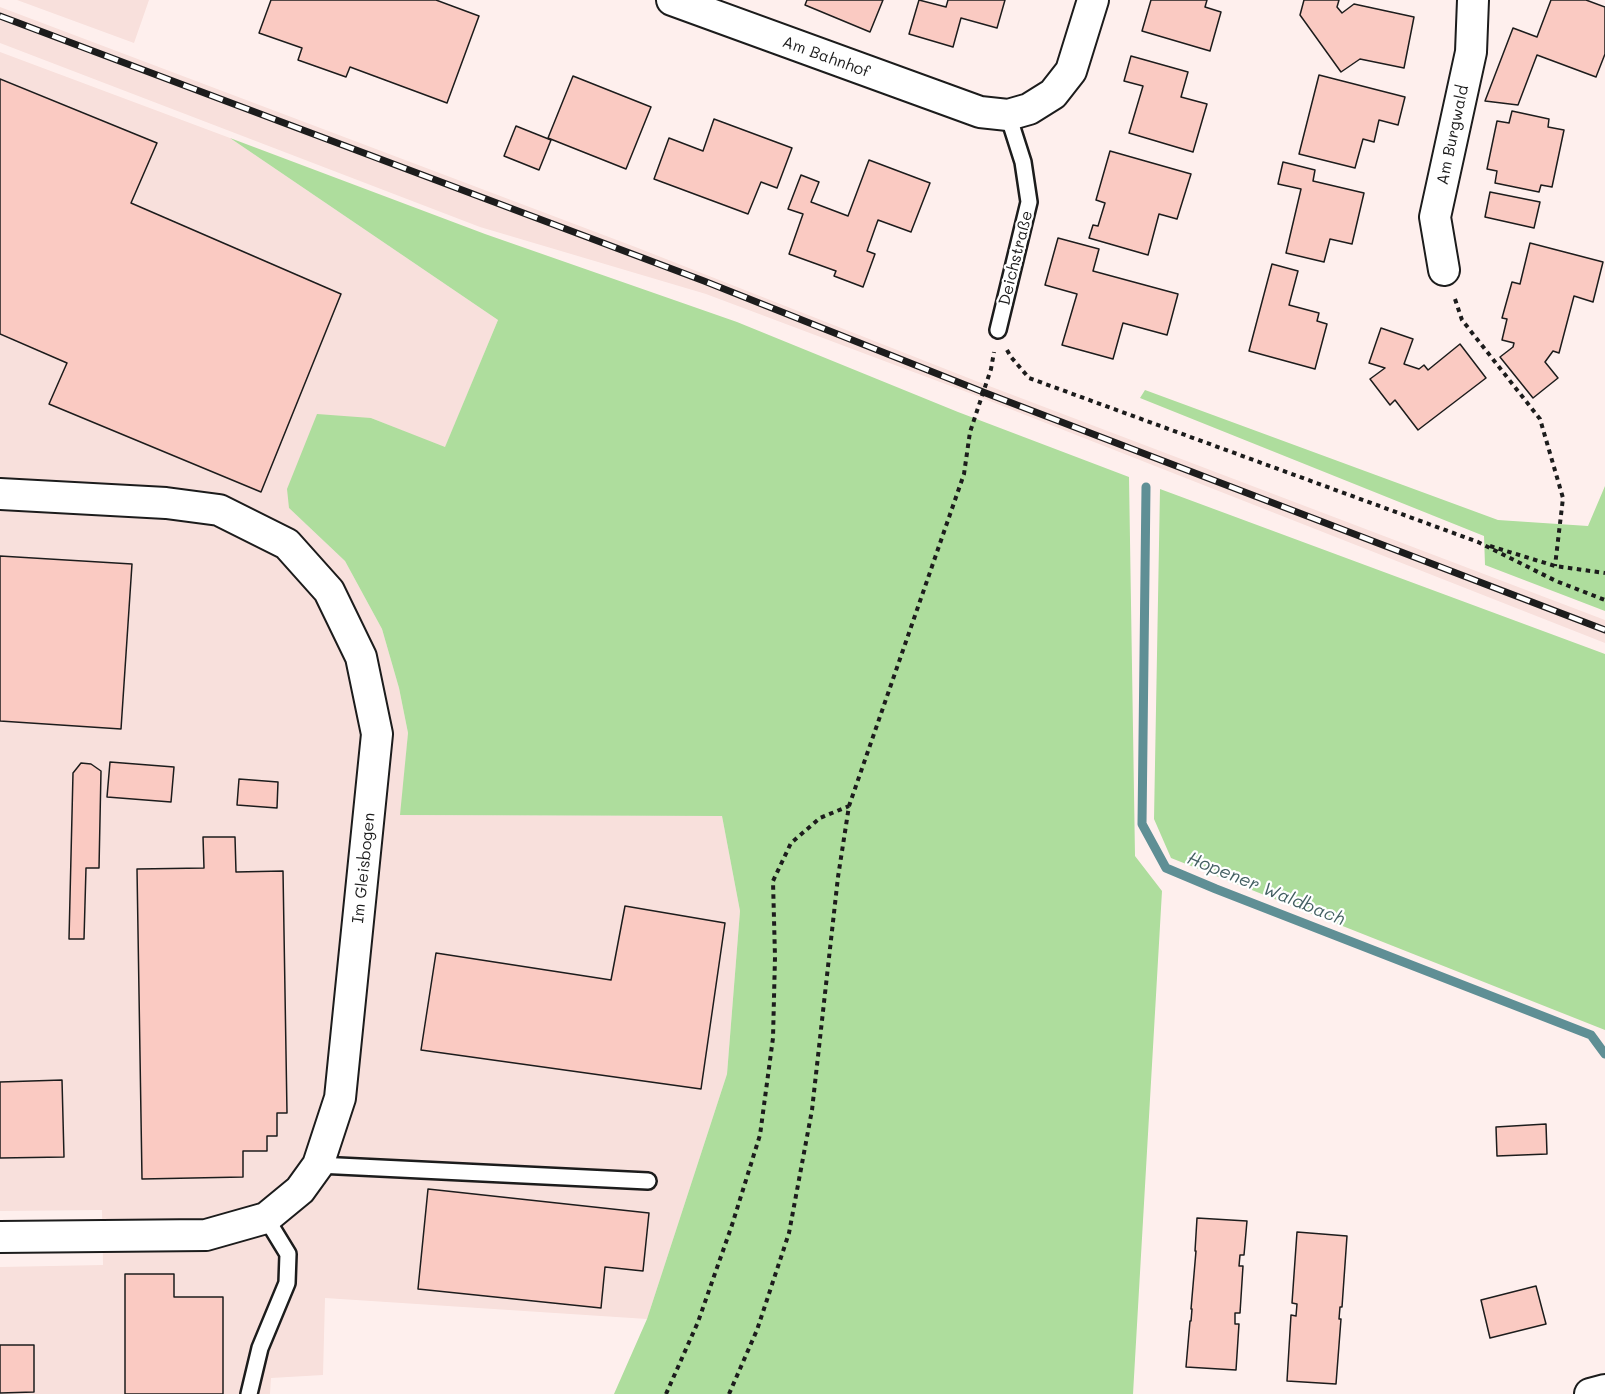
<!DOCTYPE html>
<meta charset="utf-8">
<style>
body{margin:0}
canvas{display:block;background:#feefed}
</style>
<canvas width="1605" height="1394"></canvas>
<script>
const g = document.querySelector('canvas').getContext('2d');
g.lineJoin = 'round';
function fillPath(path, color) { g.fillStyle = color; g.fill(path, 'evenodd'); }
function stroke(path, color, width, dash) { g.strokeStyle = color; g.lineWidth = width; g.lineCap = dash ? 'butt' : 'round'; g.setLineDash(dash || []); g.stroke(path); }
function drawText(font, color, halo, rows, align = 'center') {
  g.font = font + ' Mali,sans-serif'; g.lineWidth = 4.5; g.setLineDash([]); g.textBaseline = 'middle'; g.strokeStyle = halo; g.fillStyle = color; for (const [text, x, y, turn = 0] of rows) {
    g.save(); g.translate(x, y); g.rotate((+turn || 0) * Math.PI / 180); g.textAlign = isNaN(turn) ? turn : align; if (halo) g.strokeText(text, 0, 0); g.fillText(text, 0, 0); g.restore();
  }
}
fillPath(new Path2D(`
 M 17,0 L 149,0 L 134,43 Z
 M 0,7 L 638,248 L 976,381 L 1605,620 L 1605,643 L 972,394 L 706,294 L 480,227 L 0,43 Z
 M 0,52 L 230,138 L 498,320 L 445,448 L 371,418 L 289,508 L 345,561 L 382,629 L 399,688 L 408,733 L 401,815 L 722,816 L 740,911 L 727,1074 L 647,1319 L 325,1298 L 323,1375 L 271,1378 L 270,1394 L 0,1394 L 0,1267 L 103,1265 L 102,1210 L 0,1211 Z`), '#f8e0dc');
fillPath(new Path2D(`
 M 230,138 L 485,234 L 737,322 L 958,412 L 1129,477 L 1135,856 L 1162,891 L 1133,1394 L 614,1394 L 647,1319 L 727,1074 L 740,911 L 722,816 L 400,815 L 408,733 L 399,688 L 382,629 L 345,561 L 289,508 L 287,489 L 317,414 L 371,418 L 445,447 L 498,320 Z
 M 1145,390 L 1498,520 L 1588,526 L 1605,486 L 1605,611 L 1485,565 L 1484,536 L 1140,398 Z
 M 1160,489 L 1605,654 L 1605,1030 L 1171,858 L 1154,819 Z`), '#aedd9d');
stroke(new Path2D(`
 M 1146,487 L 1142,824 L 1166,868 L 1216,889 L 1591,1035 L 1605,1054`), '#5f8f95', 9);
const building = new Path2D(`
 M 271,0 L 436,0 L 479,16 L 447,103 L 350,67 L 346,77 L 298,60 L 302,48 L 259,33 Z
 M 807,0 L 883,0 L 870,32 L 805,5 Z
 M 919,0 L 946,7 L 948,0 L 1005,0 L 997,28 L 961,18 L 953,47 L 909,34 Z
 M 1151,0 L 1207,0 L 1205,7 L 1221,12 L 1210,51 L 1142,31 Z
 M 1304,0 L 1339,0 L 1337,7 L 1342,13 L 1354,4 L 1414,17 L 1404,68 L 1360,59 L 1341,72 L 1300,15 Z
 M 1551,0 L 1586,0 L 1605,7 L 1605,54 L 1596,77 L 1537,55 L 1518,105 L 1485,101 L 1513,28 L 1537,37 Z
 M 1131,56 L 1188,72 L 1181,97 L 1207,104 L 1193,152 L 1129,133 L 1143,86 L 1124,81 Z
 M 1319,75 L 1405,97 L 1398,125 L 1379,120 L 1374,142 L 1363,139 L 1355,168 L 1299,154 Z
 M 573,76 L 651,107 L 626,169 L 548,138 Z
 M 0,79 L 157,143 L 131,203 L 341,294 L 261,492 L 49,404 L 67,363 L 0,334 Z
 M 1512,111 L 1549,119 L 1548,127 L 1564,130 L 1552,187 L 1541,185 L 1539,192 L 1495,183 L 1497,171 L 1487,169 L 1497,121 L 1509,123 Z
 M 714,119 L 792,148 L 777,188 L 761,182 L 748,214 L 654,179 L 669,138 L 703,151 Z
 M 516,126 L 551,140 L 539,170 L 504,156 Z
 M 1110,151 L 1191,174 L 1177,219 L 1159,214 L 1148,255 L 1089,238 L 1093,225 L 1098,226 L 1105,203 L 1096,200 Z
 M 869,160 L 930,183 L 911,232 L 878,220 L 867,251 L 875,254 L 863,287 L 834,276 L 836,271 L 789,254 L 803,214 L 788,209 L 801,175 L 819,182 L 811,202 L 848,216 Z
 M 1283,162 L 1315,170 L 1313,181 L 1364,193 L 1352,244 L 1330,239 L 1324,262 L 1286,253 L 1301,189 L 1278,184 Z
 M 1490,192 L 1540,202 L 1534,228 L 1485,217 Z
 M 1058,238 L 1099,249 L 1093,271 L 1178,294 L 1167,335 L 1123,323 L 1113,359 L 1062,345 L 1077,294 L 1045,285 Z
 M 1530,243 L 1603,262 L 1593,302 L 1574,296 L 1559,353 L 1553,351 L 1545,362 L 1558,378 L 1533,398 L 1500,357 L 1513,347 L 1514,343 L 1502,340 L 1507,319 L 1502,318 L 1512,282 L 1520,284 Z
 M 1272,264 L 1298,271 L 1289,305 L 1319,313 L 1317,321 L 1327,324 L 1315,369 L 1249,351 Z
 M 1381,328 L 1413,339 L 1404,364 L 1419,369 L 1424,365 L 1428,370 L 1460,344 L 1486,378 L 1418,430 L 1395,400 L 1390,405 L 1370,379 L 1385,368 L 1369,363 Z
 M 0,556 L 132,564 L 121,729 L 0,721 Z
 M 110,762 L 174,767 L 171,802 L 107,797 Z
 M 81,763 L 91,764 L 101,771 L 99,868 L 86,868 L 84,939 L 69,939 L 73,773 Z
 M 239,779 L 278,782 L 277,808 L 237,805 Z
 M 203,837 L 235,837 L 236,872 L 283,871 L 287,1113 L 277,1113 L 277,1136 L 267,1136 L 267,1151 L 243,1151 L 243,1177 L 142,1179 L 137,869 L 204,868 Z
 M 625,906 L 725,923 L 701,1089 L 421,1050 L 436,953 L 611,980 Z
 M 62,1080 L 64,1157 L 0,1158 L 0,1082 Z
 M 1546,1124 L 1547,1154 L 1497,1156 L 1496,1127 Z
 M 428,1189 L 649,1213 L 643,1271 L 605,1267 L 601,1308 L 418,1289 Z
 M 1197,1218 L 1247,1221 L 1244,1255 L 1240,1255 L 1239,1266 L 1243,1266 L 1240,1313 L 1235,1313 L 1235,1324 L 1239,1324 L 1236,1370 L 1186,1367 L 1190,1321 L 1191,1321 L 1192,1309 L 1191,1309 L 1196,1251 L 1195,1251 Z
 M 1297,1232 L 1347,1236 L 1342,1307 L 1340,1307 L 1339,1319 L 1341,1319 L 1336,1384 L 1287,1381 L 1291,1315 L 1296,1316 L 1297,1304 L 1292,1303 Z
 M 125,1274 L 174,1274 L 174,1297 L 223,1297 L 223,1394 L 125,1394 Z
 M 1536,1286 L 1546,1324 L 1490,1338 L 1481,1300 Z
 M 0,1345 L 34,1345 L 34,1392 L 0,1393 Z`);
fillPath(building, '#facac2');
stroke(building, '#1c1c1c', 1.5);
const lane = new Path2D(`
 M 998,330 L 1029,202 L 1023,162 L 1008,115
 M 318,1165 L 648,1181
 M 249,1394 L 260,1348 L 287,1283 L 288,1254 L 266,1218`);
const street = new Path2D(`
 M 672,0 L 980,112 L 1008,115 L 1029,109 L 1053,94 L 1071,71 L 1093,0
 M 1444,270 L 1435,217 L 1471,52 L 1473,0
 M 0,494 L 166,503 L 219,510 L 287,544 L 329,591 L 361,657 L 377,734 L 340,1098 L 318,1165 L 300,1190 L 266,1218 L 206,1235 L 0,1237
 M 1590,1394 L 1605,1390`);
stroke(lane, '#1c1c1c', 20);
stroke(street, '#1c1c1c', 34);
stroke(new Path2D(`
 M 1455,299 L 1462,320 L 1540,419 L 1563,498 L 1555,566
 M 1007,350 L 1011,357 L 1029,378 L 1478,542 L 1556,581 L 1605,600
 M 1490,546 L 1555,566 L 1605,573
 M 666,1394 L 698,1322 L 732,1225 L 760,1135 L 773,1038 L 775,957 L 773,881 L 791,843 L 820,818 L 849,806
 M 729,1394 L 757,1330 L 789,1233 L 812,1110 L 838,877 L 849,806 L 964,474 L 970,432 L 991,369 L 994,352`), '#1c1c1c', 4, [4.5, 4.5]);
stroke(lane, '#fff', 15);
stroke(street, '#fff', 30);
const rail = new Path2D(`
 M 0,16 L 704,281 L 983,392 L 1605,630`);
stroke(rail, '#1c1c1c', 7);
stroke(rail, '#fff', 4.5, [14]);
drawText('16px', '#1c1c1c', '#fff', [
 ["Am Bahnhof",826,57,20],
 ["Am Burgwald",1453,135,-78],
 ["Deichstraße",1016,258,-76],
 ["Im Gleisbogen",364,868,-84]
]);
drawText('italic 18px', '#435f62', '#fff', [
 ["Hopener Waldbach",1266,889,22]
]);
</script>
